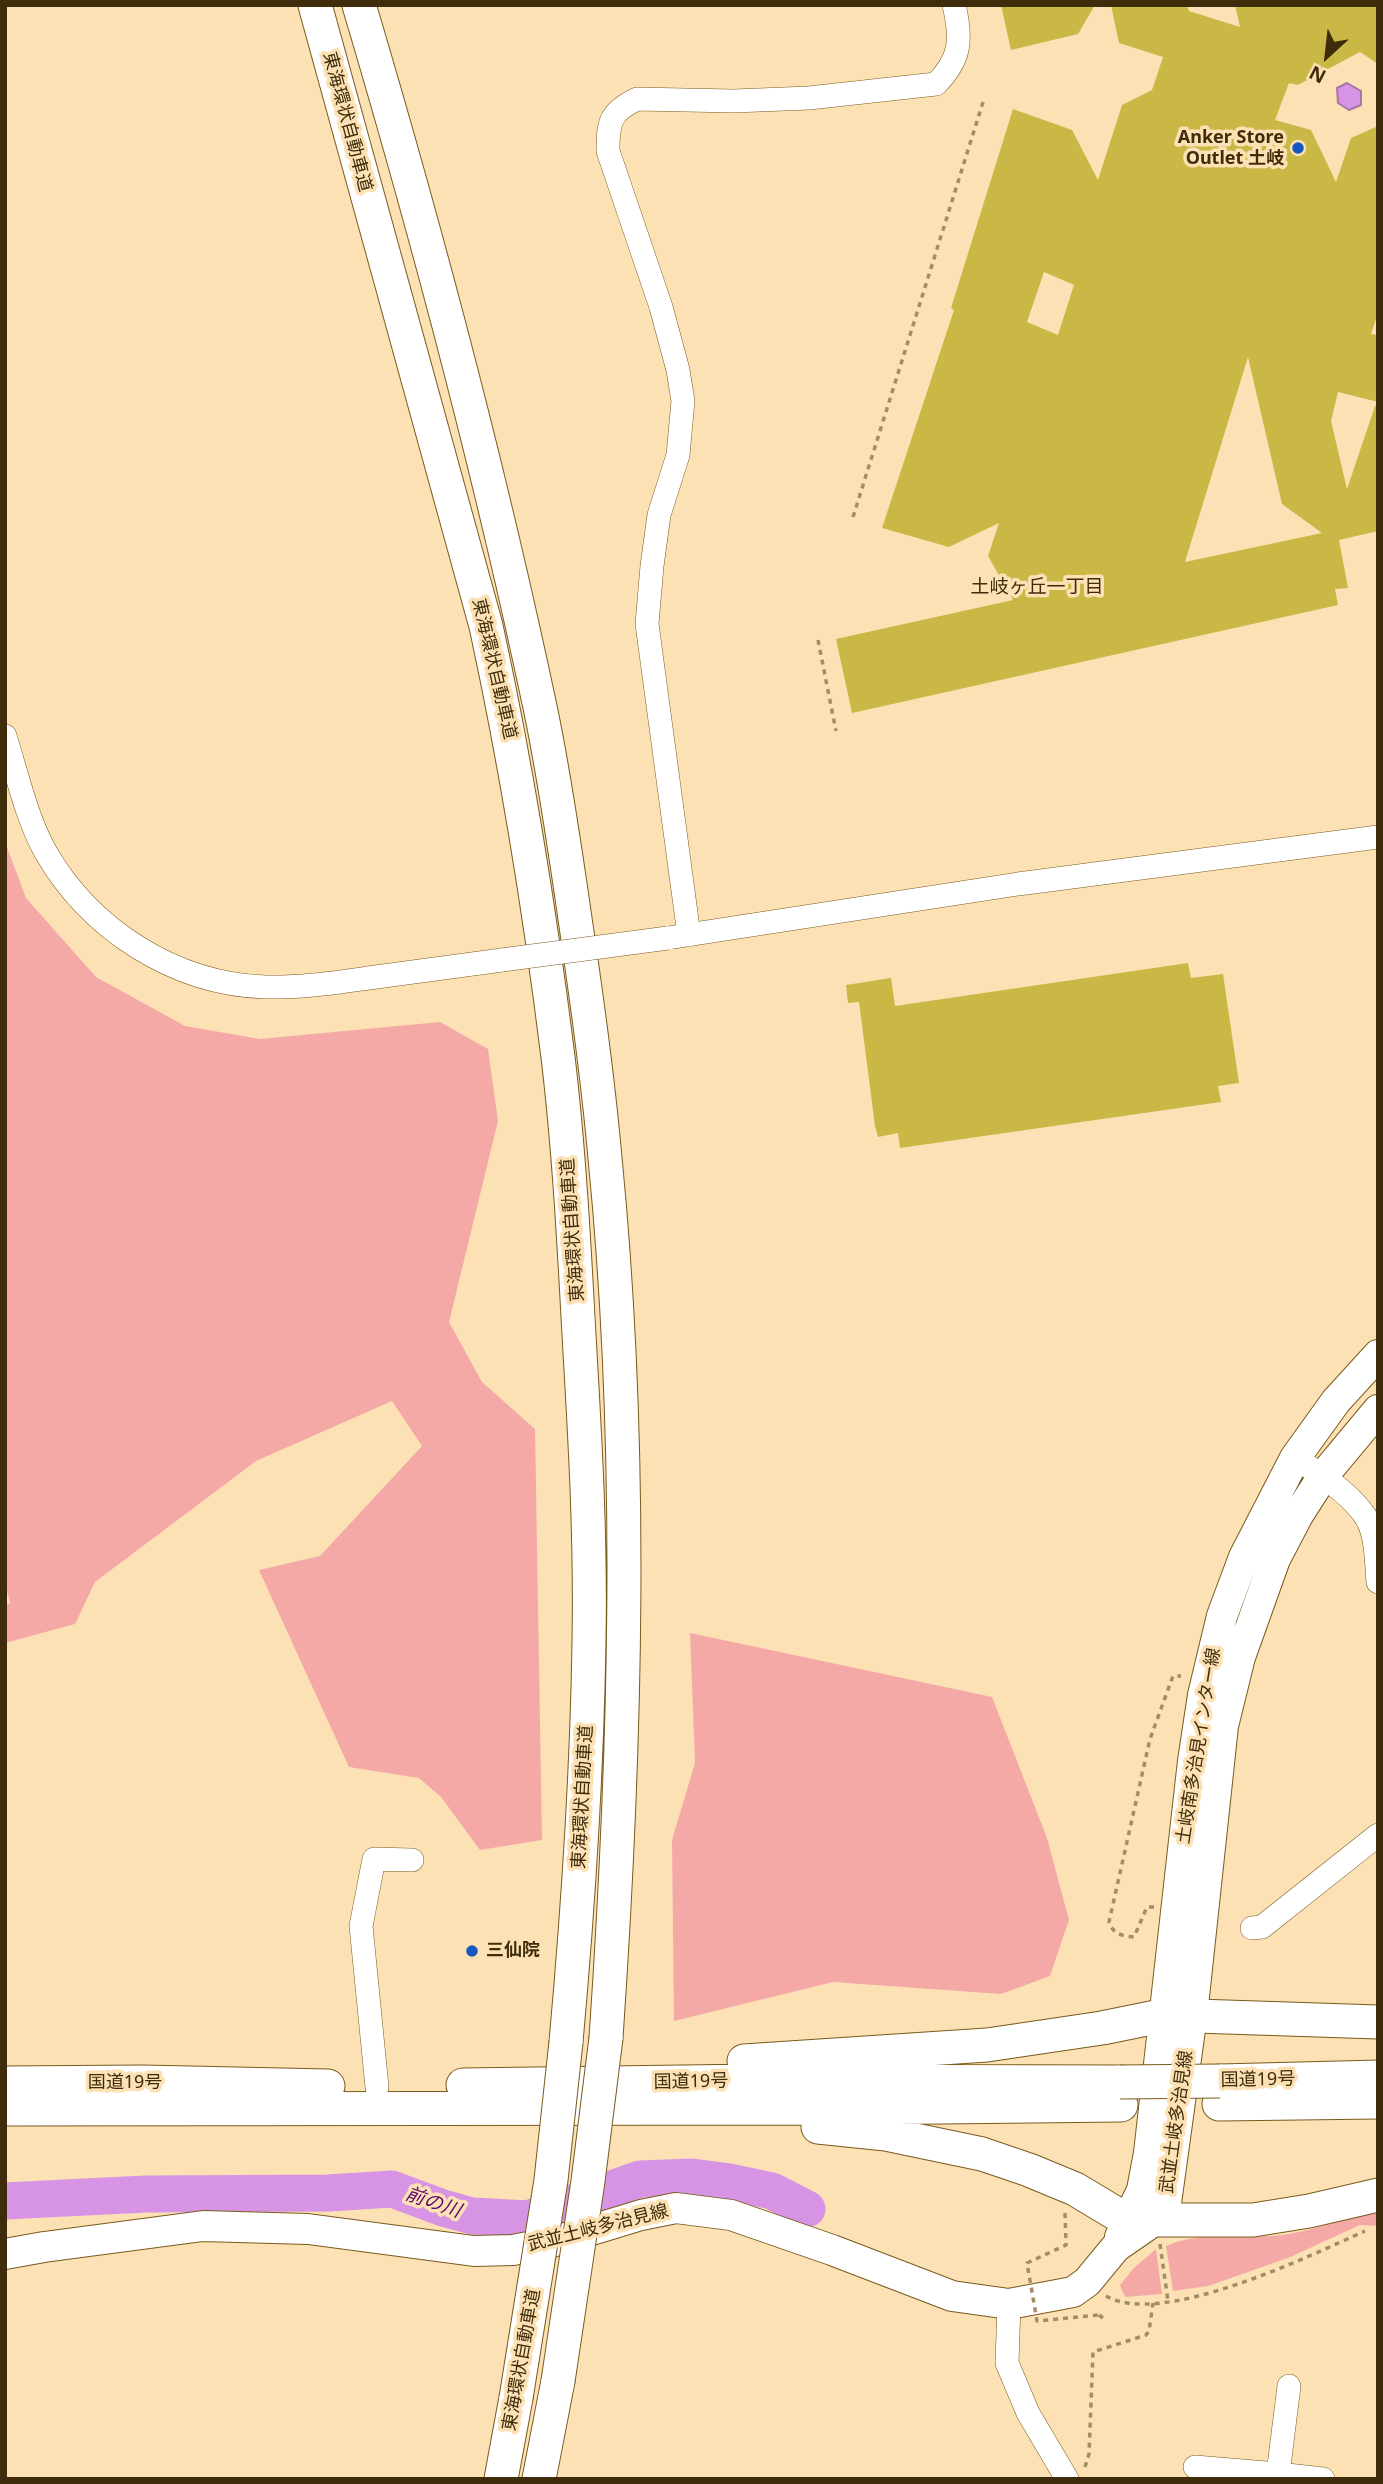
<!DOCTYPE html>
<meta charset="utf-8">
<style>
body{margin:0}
#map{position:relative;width:1383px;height:2484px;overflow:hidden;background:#fce1b5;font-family:"Noto Sans",sans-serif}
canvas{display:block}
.frame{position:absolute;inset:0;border:7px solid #3e2c0b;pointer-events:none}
.north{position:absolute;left:1292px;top:21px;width:70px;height:70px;-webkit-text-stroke:5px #fce1b5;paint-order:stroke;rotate:207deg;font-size:19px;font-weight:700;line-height:28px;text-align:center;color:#3e2c0b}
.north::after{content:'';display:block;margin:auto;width:24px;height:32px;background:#3e2c0b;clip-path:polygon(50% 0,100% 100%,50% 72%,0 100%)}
</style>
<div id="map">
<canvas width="1383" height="2484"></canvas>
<div class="frame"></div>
<div class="north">N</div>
</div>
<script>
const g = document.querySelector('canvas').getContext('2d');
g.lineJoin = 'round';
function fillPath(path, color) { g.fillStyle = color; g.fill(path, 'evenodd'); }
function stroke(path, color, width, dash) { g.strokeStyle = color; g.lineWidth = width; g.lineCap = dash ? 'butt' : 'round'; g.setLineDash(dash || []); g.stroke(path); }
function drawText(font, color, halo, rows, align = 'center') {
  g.font = font + ' "Noto Sans","Noto Sans JP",sans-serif'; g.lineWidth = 7; g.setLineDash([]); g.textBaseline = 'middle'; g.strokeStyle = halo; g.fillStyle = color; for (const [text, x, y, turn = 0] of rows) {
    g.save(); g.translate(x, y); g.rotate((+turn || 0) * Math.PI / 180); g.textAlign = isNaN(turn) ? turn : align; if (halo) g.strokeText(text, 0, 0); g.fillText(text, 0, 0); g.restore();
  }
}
fillPath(new Path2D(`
 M 5,842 L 26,898 L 96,977 L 185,1026 L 260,1039 L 440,1022 L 488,1049 L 498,1121 L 449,1322 L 482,1382 L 535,1429 L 542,1840 L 480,1850 L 441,1797 L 419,1778 L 349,1767 L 259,1570 L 320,1556 L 422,1446 L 392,1401 L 256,1461 L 95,1582 L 75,1624 L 5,1643 L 5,1605 L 10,1603 L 5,1583 Z
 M 690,1633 L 992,1697 L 1047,1838 L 1069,1920 L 1050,1976 L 1001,1994 L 833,1982 L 674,2021 L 672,1840 L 695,1763 Z
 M 1378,2209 L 1378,2226 L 1360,2225 L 1288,2258 L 1208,2286 L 1173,2291 L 1166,2246 C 1202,2229 1249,2241 1289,2234 C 1319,2229 1349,2217 1378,2209 Z
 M 1156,2249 L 1162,2294 L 1125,2297 L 1120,2285 L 1134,2268 Z`), '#f4a9a7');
const water = new Path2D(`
 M 1347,83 L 1361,91 L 1361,105 L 1349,110 L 1338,103 L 1337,88 Z`);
fillPath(water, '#d794e5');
stroke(water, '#a975a4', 2);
stroke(new Path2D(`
 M 5,2201 L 146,2194 L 328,2193 L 392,2189 L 443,2208 L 472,2216 L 528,2219 L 640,2179 L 692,2177 L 730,2182 L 772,2191 L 807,2209`), '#d794e5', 37);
fillPath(new Path2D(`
 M 1001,5 L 1095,5 L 1078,34 L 1011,50 Z
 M 1111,5 L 1187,5 L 1189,11 L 1240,27 L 1235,5 L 1378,5 L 1378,64 L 1360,52 L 1298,85 L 1289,83 L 1275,120 L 1311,130 L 1336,182 L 1351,138 L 1378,126 L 1378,313 L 1371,334 L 1378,335 L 1378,402 L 1338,392 L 1331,421 L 1347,489 L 1375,406 L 1378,407 L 1378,531 L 1339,540 L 1348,588 L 1335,589 L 1338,605 L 852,713 L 836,639 L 1013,600 L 988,556 L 999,523 L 949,547 L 882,528 L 954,310 L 951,308 L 1013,109 L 1072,130 L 1098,180 L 1122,105 L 1152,90 L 1163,57 L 1119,43 ZM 1044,272 L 1074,285 L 1058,335 L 1027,322 ZM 1248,357 L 1282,504 L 1322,533 L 1185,562 Z
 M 1188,963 L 1191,978 L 1223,974 L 1239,1083 L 1218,1086 L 1221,1102 L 900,1148 L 898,1133 L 878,1137 L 875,1126 L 859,1002 L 848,1003 L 846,985 L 891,978 L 895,1006 Z`), '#cab846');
const minor = new Path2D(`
 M 5,736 C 17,774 26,816 45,851 C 90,930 175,984 265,987 C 303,988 339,982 376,977 C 418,971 460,966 502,960
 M 689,935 L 647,624 L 652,566 L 659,515 L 678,455 L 683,401 L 678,370 L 661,307 L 608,151 C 608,122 610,112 637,99 L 734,101 L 809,98 L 936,84 C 961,59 962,39 954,5
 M 674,937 L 1018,884 L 1378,837
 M 1295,1458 C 1317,1472 1347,1491 1363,1513 C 1377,1530 1376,1561 1378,1582
 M 1252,1928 L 1262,1927 L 1378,1835
 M 377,2087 L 361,1926 L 374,1859 L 412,1860
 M 1009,2304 L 1007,2363 L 1028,2413 L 1067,2479
 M 1195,2467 L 1278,2474 L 1289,2386
 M 1278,2479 L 1278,2474 L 1323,2479`);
const major = new Path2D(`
 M 1120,2237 L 1142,2190 L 1149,2153 L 1193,1761 L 1203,1695 L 1222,1616 L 1244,1557 L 1295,1458 L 1336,1401 L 1378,1355
 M 5,2254 L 44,2247 L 203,2226 L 308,2229 L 474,2251 L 513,2250 L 549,2243 L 641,2215 L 676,2208 L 731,2215 L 832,2250 L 952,2296 L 1009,2304 L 1073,2292 L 1087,2282 L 1116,2247 L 1155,2220 L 1166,2203 L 1192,2015 L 1223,1726 L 1240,1657 L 1275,1559 L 1298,1515 L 1323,1476 L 1378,1410`);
const highway = new Path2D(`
 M 315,5 L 486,626 C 517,769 540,912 558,1057 C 569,1149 574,1242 579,1335 C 585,1437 591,1540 589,1642 C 587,1776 578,1909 566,2042
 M 359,5 C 428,237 490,471 540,707 C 553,768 562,830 571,891 C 584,980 597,1069 605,1158 C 634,1451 626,1745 606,2038
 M 744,2061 L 987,2045 L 1102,2028 L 1166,2015 L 1378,2022
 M 1220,2081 L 1378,2077
 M 5,2083 L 143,2082 L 328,2086
 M 463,2085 L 756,2081 L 1120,2082
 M 1219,2104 L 1378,2102
 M 5,2109 L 852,2108 L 1121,2105
 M 818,2127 L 886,2134 L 982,2154 L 1029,2170 L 1075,2189 L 1115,2213 L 1129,2216 L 1155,2220 L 1253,2220 L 1309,2211 L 1378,2195
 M 501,2479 L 516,2398
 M 539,2479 L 558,2381`);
stroke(minor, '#7a5a1d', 24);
stroke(major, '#7a5a1d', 32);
stroke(highway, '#7a5a1d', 35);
stroke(new Path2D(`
 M 853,517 L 984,99
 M 818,640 L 836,731
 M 1154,1907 L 1147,1907 L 1134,1937 C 1122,1936 1113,1934 1109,1922 L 1150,1739 L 1173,1676 L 1181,1676
 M 1160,2244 L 1168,2301
 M 1106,2296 C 1162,2328 1309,2256 1365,2231
 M 1099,2315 L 1107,2321
 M 1085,2467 L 1089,2454 L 1093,2352 L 1146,2335 L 1149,2331 L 1153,2303`), '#a38d66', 3.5, [5, 5]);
stroke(minor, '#fff', 23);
stroke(major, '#fff', 30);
stroke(highway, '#fff', 33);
const minorBridge = new Path2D(`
 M 502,960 L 668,938`);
const highwayBridge = new Path2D(`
 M 1120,2082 L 1220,2081
 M 558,2381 L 588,2181 L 606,2038
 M 516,2398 L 551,2180 L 566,2042`);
stroke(minorBridge, '#7a5a1d', 24, []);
stroke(highwayBridge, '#7a5a1d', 35, []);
stroke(new Path2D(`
 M 1065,2213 L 1066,2245 L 1027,2263 L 1037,2321 L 1099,2315`), '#a38d66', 3.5, [5, 5]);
stroke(minorBridge, '#fff', 23);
stroke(highwayBridge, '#fff', 33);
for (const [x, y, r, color] of [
 [1298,148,7,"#1557c2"],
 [472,1951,7,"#1557c2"]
]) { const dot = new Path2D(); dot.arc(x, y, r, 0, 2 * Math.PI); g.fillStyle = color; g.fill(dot); stroke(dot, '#fce1b5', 2.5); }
drawText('18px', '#3e2c0b', '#fce1b5', [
 ["東海環状自動車道",347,122,75],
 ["東海環状自動車道",494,669,77],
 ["東海環状自動車道",573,1230,-94],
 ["土岐南多治見インター線",1199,1746,-81],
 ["東海環状自動車道",583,1797,-87],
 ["国道19号",1258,2080,-1],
 ["国道19号",691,2082,-1],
 ["国道19号",125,2083],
 ["武並土岐多治見線",1177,2122,-82],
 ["武並土岐多治見線",598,2228,-14],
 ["東海環状自動車道",522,2360,-80]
]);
drawText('bold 18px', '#3e2c0b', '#fce1b5', [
 ["Anker Store",1284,138],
 ["Outlet 土岐",1284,159],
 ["三仙院",486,1951,"left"]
], 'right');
drawText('19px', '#3e2c0b', '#fce1b5', [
 ["土岐ヶ丘一丁目",1037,588]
]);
drawText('italic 19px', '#5c036c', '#fce1b5', [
 ["前の川",433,2203,19]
]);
</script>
